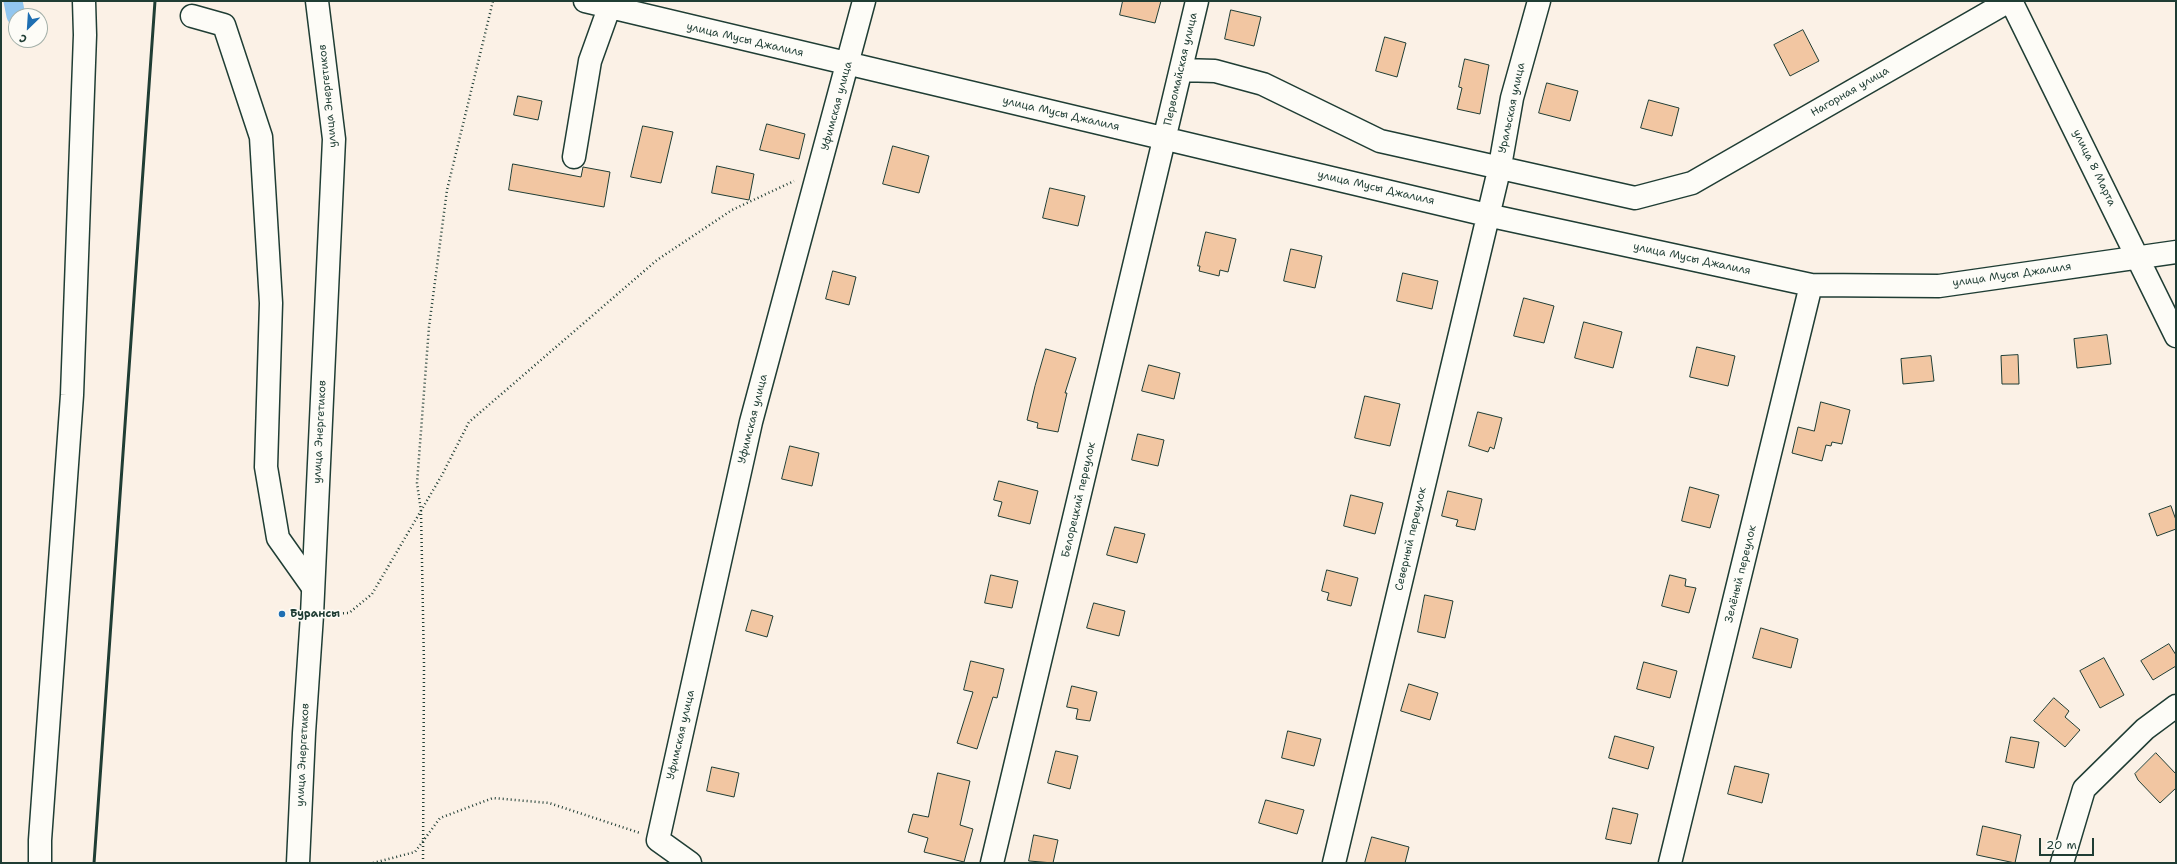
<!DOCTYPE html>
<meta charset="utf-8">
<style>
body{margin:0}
#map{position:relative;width:2177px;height:864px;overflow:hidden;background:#fbf1e6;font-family:"Shantell Sans",sans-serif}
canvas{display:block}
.frame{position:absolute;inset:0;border:2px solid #1f3d34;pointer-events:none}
.north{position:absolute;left:8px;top:8px;width:40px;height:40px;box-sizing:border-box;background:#fdfcf7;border:1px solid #a4b0a9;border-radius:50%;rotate:205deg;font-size:11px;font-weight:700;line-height:16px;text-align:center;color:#1f3d34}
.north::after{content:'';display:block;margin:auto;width:14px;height:18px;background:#1f6fb2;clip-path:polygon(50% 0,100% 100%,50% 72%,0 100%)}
.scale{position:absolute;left:2039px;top:838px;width:55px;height:18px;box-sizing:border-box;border:2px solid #1f3d34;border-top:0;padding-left:5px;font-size:12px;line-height:14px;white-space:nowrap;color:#1f3d34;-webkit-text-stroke:3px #fdfcf7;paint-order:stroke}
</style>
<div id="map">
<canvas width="2177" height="864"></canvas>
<div class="frame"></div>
<div class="north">С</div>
<div class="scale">20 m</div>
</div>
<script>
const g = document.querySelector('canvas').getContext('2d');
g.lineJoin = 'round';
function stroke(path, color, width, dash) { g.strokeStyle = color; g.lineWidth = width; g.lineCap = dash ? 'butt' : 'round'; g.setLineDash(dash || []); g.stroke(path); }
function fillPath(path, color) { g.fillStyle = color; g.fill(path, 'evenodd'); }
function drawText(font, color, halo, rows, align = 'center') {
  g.font = font + ' "Shantell Sans",sans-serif'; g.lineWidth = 3; g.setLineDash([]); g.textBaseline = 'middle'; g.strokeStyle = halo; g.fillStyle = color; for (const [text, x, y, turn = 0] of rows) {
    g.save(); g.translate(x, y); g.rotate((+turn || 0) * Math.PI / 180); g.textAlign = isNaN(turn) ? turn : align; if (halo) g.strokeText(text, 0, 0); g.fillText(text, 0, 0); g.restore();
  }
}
stroke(new Path2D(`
 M 13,1 L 16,16`), '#92c6ef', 19);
const building = new Path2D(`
 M 1123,1 L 1161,1 L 1155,23 L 1120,15 Z
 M 1231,10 L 1261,17 L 1254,46 L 1225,39 Z
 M 1803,30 L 1819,61 L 1790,76 L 1774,45 Z
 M 1385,37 L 1406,43 L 1397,77 L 1376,71 Z
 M 1465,59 L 1489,65 L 1480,114 L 1457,109 L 1462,88 L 1459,87 Z
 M 1547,83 L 1578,91 L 1570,121 L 1539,113 Z
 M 518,96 L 542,101 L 538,120 L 514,115 Z
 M 1649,100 L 1679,108 L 1672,136 L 1641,128 Z
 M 767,124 L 805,134 L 799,159 L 760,150 Z
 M 643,126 L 673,132 L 661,183 L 631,177 Z
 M 893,146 L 929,156 L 919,193 L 883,184 Z
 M 513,164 L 581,177 L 583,167 L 610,172 L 604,207 L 509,190 Z
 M 717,166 L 754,174 L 749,200 L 712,193 Z
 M 1050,188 L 1085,196 L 1078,226 L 1043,218 Z
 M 1206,232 L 1236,239 L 1228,272 L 1220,270 L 1219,276 L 1199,271 L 1200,266 L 1198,266 Z
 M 1291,249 L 1322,256 L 1315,288 L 1284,281 Z
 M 833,271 L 856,277 L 849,305 L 826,299 Z
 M 1403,273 L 1438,281 L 1432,309 L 1397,301 Z
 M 1524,298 L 1554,306 L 1544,343 L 1514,336 Z
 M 1584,322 L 1622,332 L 1613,368 L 1575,358 Z
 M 2107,335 L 2111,364 L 2077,368 L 2074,339 Z
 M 1697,347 L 1735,356 L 1728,386 L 1690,377 Z
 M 1046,349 L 1076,358 L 1065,393 L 1067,393 L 1058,432 L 1037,428 L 1038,423 L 1027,420 L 1035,386 Z
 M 2018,355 L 2019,384 L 2002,384 L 2001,356 Z
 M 1931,356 L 1934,381 L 1903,384 L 1901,359 Z
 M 1149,365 L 1180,373 L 1174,399 L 1142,391 Z
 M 1365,396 L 1400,404 L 1390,446 L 1355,438 Z
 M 1821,402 L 1850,410 L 1842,444 L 1832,442 L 1831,446 L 1826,445 L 1822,461 L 1792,453 L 1798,427 L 1814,431 Z
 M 1478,412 L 1502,418 L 1494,449 L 1490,447 L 1488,452 L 1469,446 Z
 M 1138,434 L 1164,440 L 1158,466 L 1132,460 Z
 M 790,446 L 819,453 L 812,486 L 782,479 Z
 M 999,481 L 1038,491 L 1030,524 L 998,516 L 1002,502 L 994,500 Z
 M 1690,487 L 1719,495 L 1710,528 L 1682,521 Z
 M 1448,491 L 1482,499 L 1475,530 L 1456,526 L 1458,520 L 1442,516 Z
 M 1351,495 L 1383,503 L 1375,534 L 1344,526 Z
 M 2171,506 L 2176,520 L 2176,529 L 2157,536 L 2149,514 Z
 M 1115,527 L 1145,534 L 1137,563 L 1107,555 Z
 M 1327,570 L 1358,578 L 1351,606 L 1327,600 L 1329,593 L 1322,591 Z
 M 991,575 L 1018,581 L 1012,608 L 985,603 Z
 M 1670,575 L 1686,579 L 1685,586 L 1696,588 L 1689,613 L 1662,606 Z
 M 1425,595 L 1453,601 L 1445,638 L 1418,632 Z
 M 1094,603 L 1125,611 L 1119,636 L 1087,628 Z
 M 752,610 L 773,616 L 767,637 L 746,631 Z
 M 1761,628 L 1798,639 L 1791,668 L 1753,658 Z
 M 2169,644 L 2176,655 L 2176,666 L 2153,680 L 2141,661 Z
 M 2104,658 L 2124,695 L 2100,708 L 2080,671 Z
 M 971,661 L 1004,669 L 997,698 L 993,697 L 977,749 L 957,743 L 973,692 L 964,690 Z
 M 1644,662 L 1677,671 L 1670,698 L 1637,689 Z
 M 1409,684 L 1438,693 L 1430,720 L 1401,711 Z
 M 1072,686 L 1097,692 L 1090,721 L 1076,719 L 1078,709 L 1067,707 Z
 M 2054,698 L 2069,711 L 2065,717 L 2080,730 L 2065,747 L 2034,721 Z
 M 1288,731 L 1321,739 L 1314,766 L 1282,758 Z
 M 1615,736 L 1654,747 L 1648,769 L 1609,758 Z
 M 2011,737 L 2039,742 L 2034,768 L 2006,762 Z
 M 1056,751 L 1078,756 L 1070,789 L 1048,783 Z
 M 2156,753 L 2176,774 L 2176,788 L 2160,803 L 2138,780 L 2135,774 Z
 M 1735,766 L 1769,774 L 1762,803 L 1728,794 Z
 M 712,767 L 739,773 L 734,797 L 707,791 Z
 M 938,773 L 970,781 L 960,825 L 973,829 L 964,862 L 924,852 L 928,838 L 908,832 L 913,814 L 928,817 Z
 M 1266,800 L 1304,810 L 1297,834 L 1259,823 Z
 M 1613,808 L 1638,814 L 1631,844 L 1606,839 Z
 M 1983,826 L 2021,835 L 2015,863 L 1977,855 Z
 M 1034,835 L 1058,840 L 1053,863 L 1029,861 Z
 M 1372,837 L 1409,847 L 1405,863 L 1365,863 Z`);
fillPath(building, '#f2c6a2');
stroke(building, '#1f3d34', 1);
const minor = new Path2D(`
 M 585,1 L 1487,215 L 1811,285 L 1939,286 L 2176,252
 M 2011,1 L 2176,336
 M 192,16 L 224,25 L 261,137 L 271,303 L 266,467 L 278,538 L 312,586
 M 1181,70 L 1215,71 L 1263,84 L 1380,141 L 1635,198 L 1692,183 L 2009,1
 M 574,157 L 590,61 L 609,8
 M 40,863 L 40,840 L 72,395 L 85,35 L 84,1
 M 690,863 L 658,840 L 751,422 L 864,1
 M 992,863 L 1197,1
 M 1334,863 L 1500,166 L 1512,98 L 1539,1
 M 1670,863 L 1811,285
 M 2062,863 L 2084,789 L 2145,729 L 2176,706`);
const major = new Path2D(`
 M 298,863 L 304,733 L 312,615 L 334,139 L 317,1`);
stroke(minor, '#1f3d34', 25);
stroke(major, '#1f3d34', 25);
stroke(new Path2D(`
 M 331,614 L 349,613 L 372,594 L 442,475 L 469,422 L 657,260 L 732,210 L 794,181
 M 373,863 L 415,852 L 440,818 L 493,798 L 549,803 L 640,833
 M 423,863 L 424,665 L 421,511 L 417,483 L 429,327 L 447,190 L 493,1`), '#1f3d34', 2.5, [1, 3]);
stroke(minor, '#fdfcf7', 22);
stroke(major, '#fdfcf7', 22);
stroke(new Path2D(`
 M 94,863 L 155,1`), '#1f3d34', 3);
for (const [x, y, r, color] of [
 [282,614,4,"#1f6fb2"]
]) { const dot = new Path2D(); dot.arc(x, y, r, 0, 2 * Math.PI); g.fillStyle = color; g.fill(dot); stroke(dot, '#fdfcf7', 1.5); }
drawText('11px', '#1f3d34', '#fdfcf7', [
 ["улица Мусы Джалиля",745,40,13],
 ["Первомайская улица",1181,69,-77],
 ["Нагорная улица",1850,92,-30],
 ["улица Энергетиков",328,96,-96],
 ["Уфимская улица",837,106,-75],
 ["Уральская улица",1512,108,-78],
 ["улица Мусы Джалиля",1061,114,13],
 ["улица 8 Марта",2094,168,64],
 ["улица Мусы Джалиля",1376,188,13],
 ["улица Мусы Джалиля",1692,259,12],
 ["улица Мусы Джалиля",2012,275,-8],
 ["Уфимская улица",753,419,-76],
 ["улица Энергетиков",320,432,-87],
 ["Белорецкий переулок",1079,500,-77],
 ["Северный переулок",1411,539,-77],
 ["Зелёный переулок",1741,574,-76],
 ["Уфимская улица",681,735,-77],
 ["улица Энергетиков",303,755,-87]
]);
drawText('bold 11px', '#1f3d34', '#fdfcf7', [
 ["Бурансы",290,614]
], 'left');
</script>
